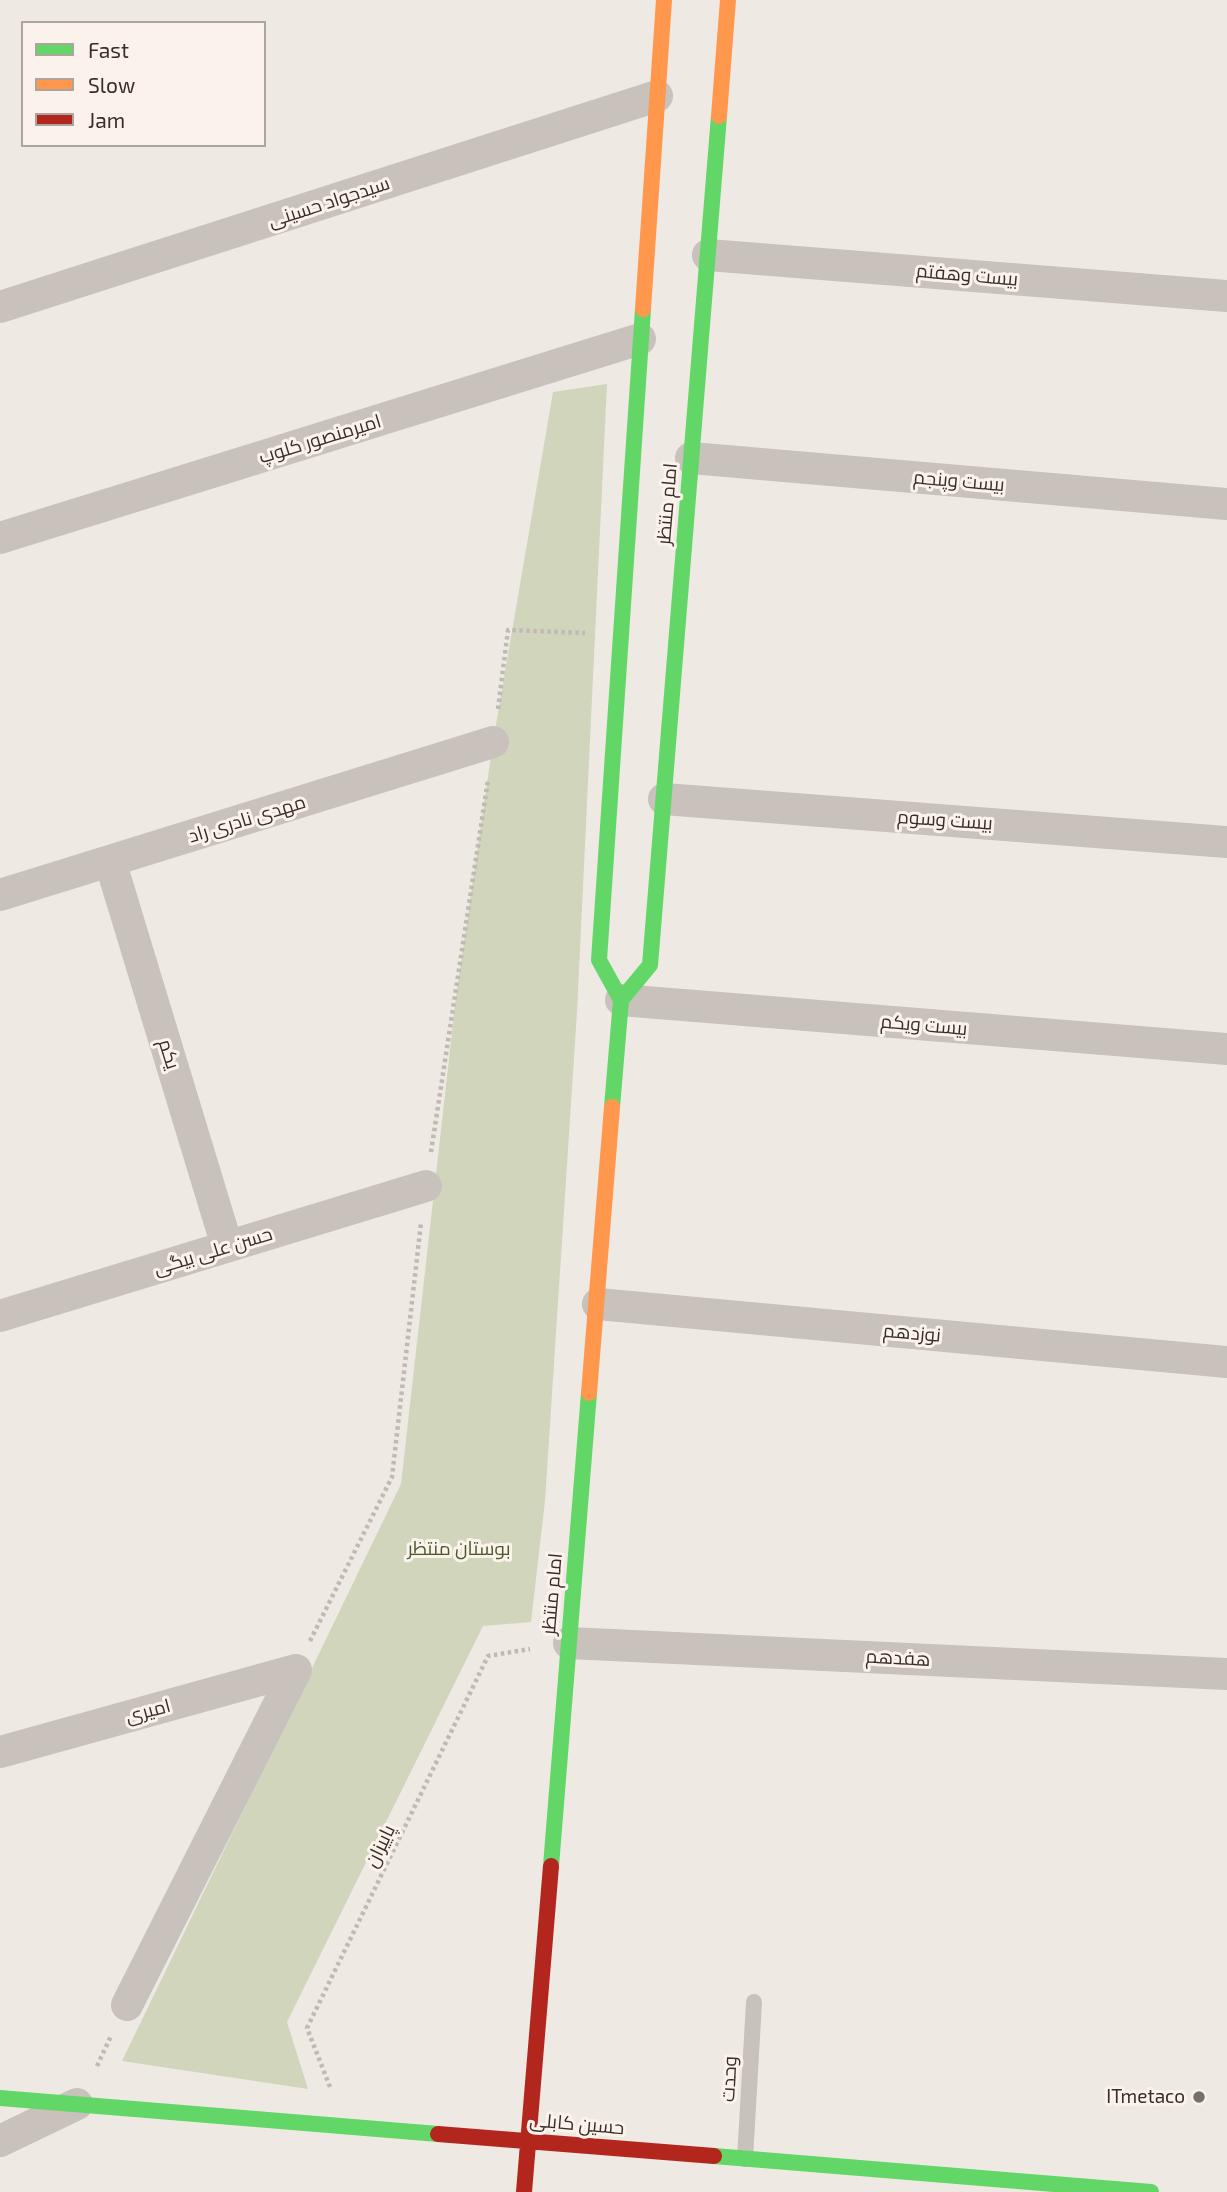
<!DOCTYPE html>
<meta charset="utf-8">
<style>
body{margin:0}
#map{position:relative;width:1227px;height:2192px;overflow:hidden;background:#efe9e3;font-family:"Exo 2",sans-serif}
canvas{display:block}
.legend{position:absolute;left:21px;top:21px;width:245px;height:126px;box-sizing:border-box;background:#fbf3eb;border:2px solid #ada49d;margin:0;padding:9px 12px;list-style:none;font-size:21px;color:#392d29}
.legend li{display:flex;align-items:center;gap:14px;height:35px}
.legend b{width:35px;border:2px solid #ada49d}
</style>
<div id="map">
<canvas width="1227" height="2192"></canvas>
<ul class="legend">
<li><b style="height:9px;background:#63d668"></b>Fast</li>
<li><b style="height:9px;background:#ff974d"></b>Slow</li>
<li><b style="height:9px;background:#b3261e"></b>Jam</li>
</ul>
</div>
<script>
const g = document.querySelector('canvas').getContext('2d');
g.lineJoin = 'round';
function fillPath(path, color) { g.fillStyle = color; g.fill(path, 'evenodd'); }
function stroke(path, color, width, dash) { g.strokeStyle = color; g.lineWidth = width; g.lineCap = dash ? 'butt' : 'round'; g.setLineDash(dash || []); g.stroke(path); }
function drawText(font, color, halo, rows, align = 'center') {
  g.font = font + ' "Exo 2",Cairo,sans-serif'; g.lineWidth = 6; g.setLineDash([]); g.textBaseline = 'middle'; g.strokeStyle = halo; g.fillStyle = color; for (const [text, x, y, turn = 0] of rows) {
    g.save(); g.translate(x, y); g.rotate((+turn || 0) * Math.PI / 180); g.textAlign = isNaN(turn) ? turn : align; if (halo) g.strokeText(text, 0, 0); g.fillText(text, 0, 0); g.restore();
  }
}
fillPath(new Path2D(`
 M 607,384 L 577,1012 L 545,1501 L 531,1622 L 483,1626 L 287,2022 L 308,2089 L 122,2061 L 401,1484 L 456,997 L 493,742 L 553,392 Z`), '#d1d5bc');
stroke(new Path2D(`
 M 498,709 L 508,630 L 585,633
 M 431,1152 L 488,780
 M 310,1641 L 392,1477 L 421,1223
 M 97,2066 L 111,2036
 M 330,2087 L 307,2028 L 488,1656 L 530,1649`), '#c1b9b4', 4.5, [3.5, 3.5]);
stroke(new Path2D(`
 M 745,2159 L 754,2002`), '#c8c1bc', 16);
stroke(new Path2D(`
 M 708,255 L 1227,296
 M 0,307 L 657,96
 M 691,458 L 1227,504
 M 0,538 L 640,339
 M 664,799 L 1227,842
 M 110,861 L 227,1246
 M 0,895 L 493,742
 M 621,1000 L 1227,1049
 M 598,1304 L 1227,1362
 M 0,1316 L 426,1186
 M 569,1643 L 1227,1674
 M 0,1752 L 296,1670
 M 127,2005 L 296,1670
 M 0,2141 L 77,2104`), '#c8c1bc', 32);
stroke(new Path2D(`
 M 621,1000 L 650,965 L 719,116
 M 612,1107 L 621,1000 L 599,960 L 643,309
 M 551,1866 L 589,1393
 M 0,2098 L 438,2134
 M 714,2156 L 1151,2192`), '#63d668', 16);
stroke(new Path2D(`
 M 719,116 L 728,0
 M 643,309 L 664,0
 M 589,1393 L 612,1107`), '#ff974d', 16);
stroke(new Path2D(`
 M 438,2134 L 714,2156
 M 524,2192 L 551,1866`), '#b3261e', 16);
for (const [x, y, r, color] of [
 [1199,2097,7,"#796f6a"]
]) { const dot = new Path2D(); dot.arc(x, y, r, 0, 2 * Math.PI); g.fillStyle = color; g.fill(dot); stroke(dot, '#fbf3eb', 2.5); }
drawText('19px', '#392d29', '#fbf3eb', [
 ["سیدجواد حسینی",329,202,-18],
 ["بیست وهفتم",967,275,5],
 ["امیرمنصور کلوپ",320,439,-17],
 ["بیست وپنجم",959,481,5],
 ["امام منتظر",667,504,-85],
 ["مهدی نادری راد",247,819,-17],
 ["بیست وسوم",945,820,4],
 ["بیست ویکم",924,1025,5],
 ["یکم",169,1054,73],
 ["حسن علی بیگی",213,1251,-17],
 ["نوزدهم",912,1333,5],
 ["امام منتظر",552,1594,-85],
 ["هفدهم",898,1658,3],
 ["امیری",148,1711,-15],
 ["پاییزان",380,1846,-64],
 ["وحدت",729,2079,-87],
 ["حسین کابلی",577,2124,5]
]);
drawText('19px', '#4a592b', '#fbf3eb', [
 ["بوستان منتظر",459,1549]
]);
drawText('19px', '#392d29', '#fbf3eb', [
 ["ITmetaco",1185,2097]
], 'right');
</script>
